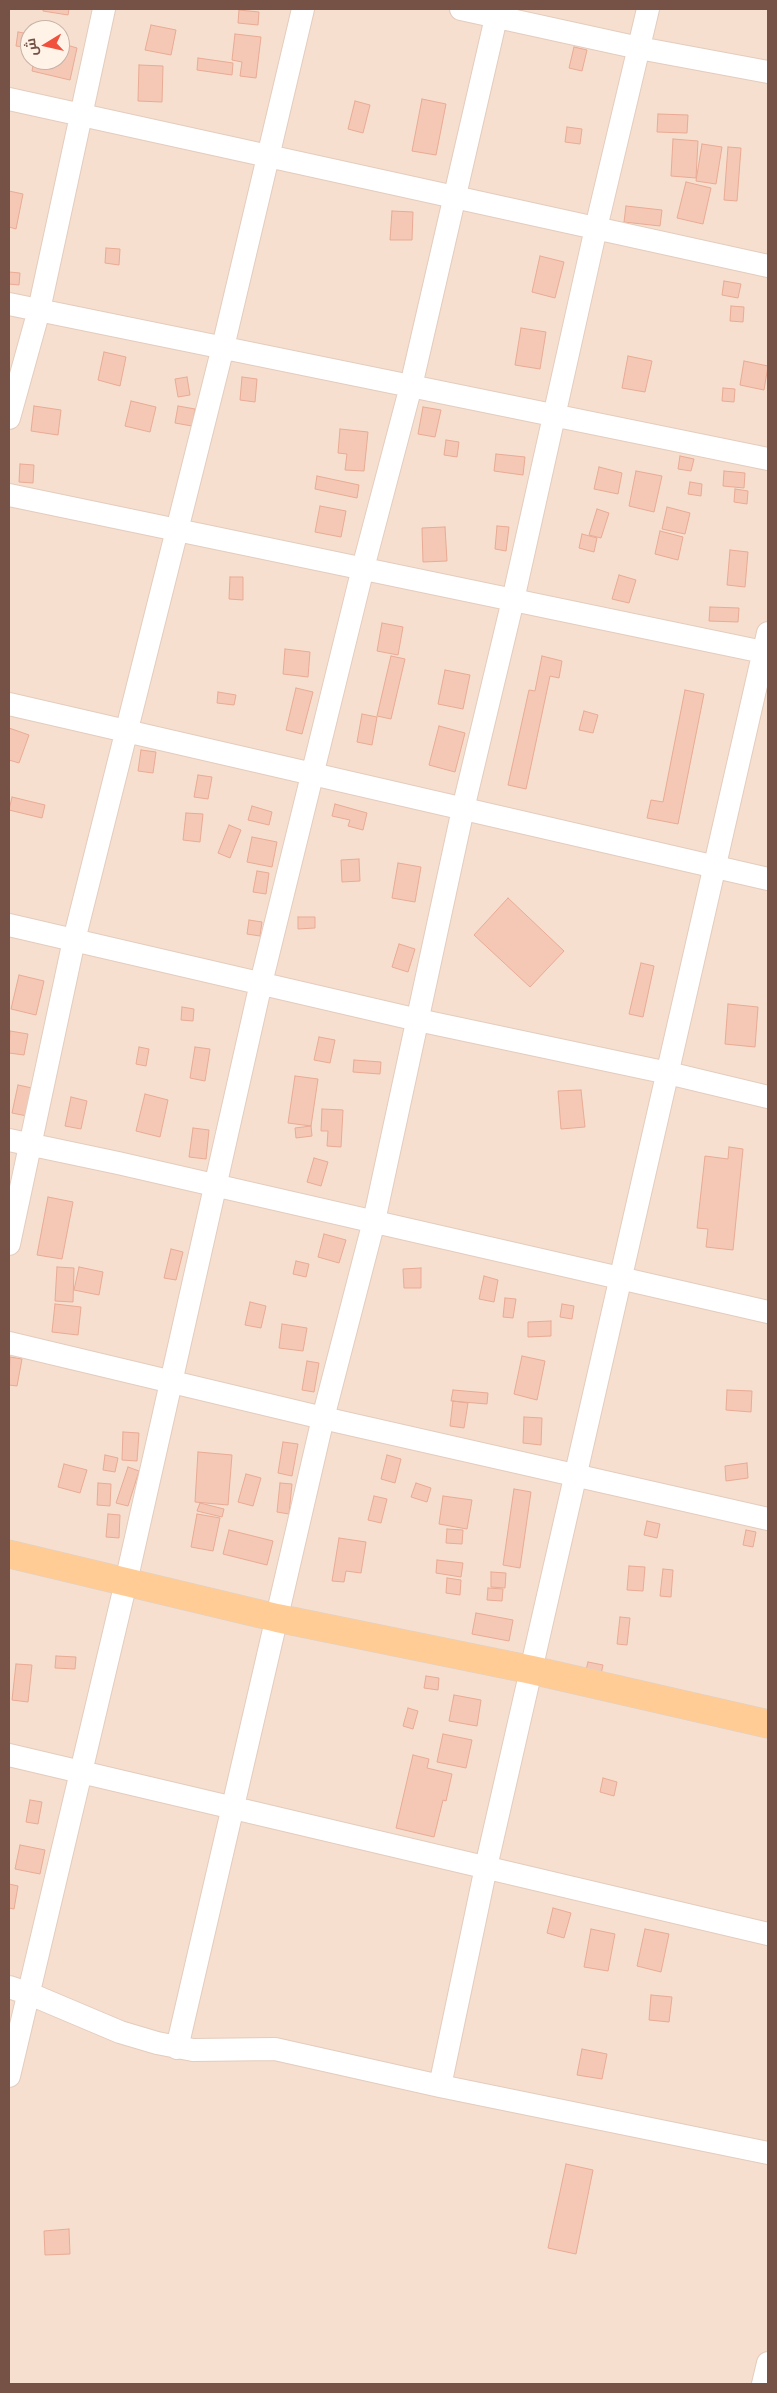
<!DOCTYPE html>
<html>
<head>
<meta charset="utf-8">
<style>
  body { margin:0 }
  #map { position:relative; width:777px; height:2393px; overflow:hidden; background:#feefe0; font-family:"Golos Text",Cairo,sans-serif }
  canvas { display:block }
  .frame { position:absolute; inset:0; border:10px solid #765146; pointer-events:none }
  .north { position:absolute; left:20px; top:20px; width:50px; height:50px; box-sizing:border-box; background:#fff3e8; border:1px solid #c8b2a7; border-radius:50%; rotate:261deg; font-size:14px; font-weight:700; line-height:20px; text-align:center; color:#765146 }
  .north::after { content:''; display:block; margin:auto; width:18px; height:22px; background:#f1503c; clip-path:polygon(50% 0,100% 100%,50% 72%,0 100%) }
</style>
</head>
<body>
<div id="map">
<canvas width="777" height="2393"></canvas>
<div class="frame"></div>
<div class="north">ش</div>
</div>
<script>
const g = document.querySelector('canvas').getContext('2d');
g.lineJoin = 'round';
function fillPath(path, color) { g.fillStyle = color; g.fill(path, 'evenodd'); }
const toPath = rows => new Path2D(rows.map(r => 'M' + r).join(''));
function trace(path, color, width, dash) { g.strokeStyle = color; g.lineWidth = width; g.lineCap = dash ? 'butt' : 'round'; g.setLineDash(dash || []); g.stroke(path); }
const residential = toPath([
  [9,9,768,9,768,2384,9,2384],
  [30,30,60,30,60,60,30,60]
]);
const building = toPath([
  [43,9,69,9,68,15,43,11,43,9],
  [239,10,259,12,258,25,238,23,239,10],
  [151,25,176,30,171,55,145,50,151,25],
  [18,32,30,34,30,48,16,46,18,32],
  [235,34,261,37,256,78,240,76,242,62,232,60,235,34],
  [60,43,77,48,70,80,32,71,34,60,60,60,60,43],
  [574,47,587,50,582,71,569,68,574,47],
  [198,58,233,63,232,75,197,70,198,58],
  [139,65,163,66,162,102,138,101,139,65],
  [422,99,446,104,436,155,412,151,422,99],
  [355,101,370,105,363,133,348,129,355,101],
  [658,114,688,115,687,133,657,132,658,114],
  [567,127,582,129,580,144,565,142,567,127],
  [673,139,698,141,696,178,671,176,673,139],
  [702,144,722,147,716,184,696,181,702,144],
  [728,147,741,148,737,201,724,200,728,147],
  [686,182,711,188,703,224,677,218,686,182],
  [9,191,23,194,16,229,9,227,9,191],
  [626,206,662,210,660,226,624,222,626,206],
  [392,211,413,212,412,240,390,240,392,211],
  [106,248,120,249,119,265,105,263,106,248],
  [540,256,564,262,555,298,532,292,540,256],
  [9,272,20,273,19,285,9,284,9,272],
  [724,281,741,284,738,298,722,295,724,281],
  [731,306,744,307,743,322,730,321,731,306],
  [521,328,546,332,540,369,515,365,521,328],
  [104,352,126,357,120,386,98,380,104,352],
  [628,356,652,361,645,392,622,388,628,356],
  [744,361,768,366,764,390,740,385,744,361],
  [187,377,190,395,178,397,175,379,187,377],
  [242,377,257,379,255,402,240,400,242,377],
  [723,388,735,389,734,402,722,401,723,388],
  [131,401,156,407,150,432,125,426,131,401],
  [34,406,61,410,58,435,31,431,34,406],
  [178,406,195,409,192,426,175,423,178,406],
  [423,407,441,410,435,437,418,434,423,407],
  [340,429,368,432,364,471,345,470,347,454,338,453,340,429],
  [446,440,459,442,457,457,444,455,446,440],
  [496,454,525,457,523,475,494,471,496,454],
  [680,456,694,459,691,471,678,469,680,456],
  [20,464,34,465,33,483,19,482,20,464],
  [599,467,622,473,618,494,594,489,599,467],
  [636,471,662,476,654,512,629,506,636,471],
  [724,471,745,473,744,488,723,486,724,471],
  [317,476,359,485,357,498,315,489,317,476],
  [690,482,702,484,701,496,688,494,690,482],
  [735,489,748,491,747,504,734,502,735,489],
  [320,506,346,511,341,537,315,532,320,506],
  [667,507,690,513,685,534,662,529,667,507],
  [597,509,609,513,601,538,589,535,597,509],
  [497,526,509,527,506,551,495,549,497,526],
  [445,527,447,561,423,562,422,528,445,527],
  [660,531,683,537,678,560,655,554,660,531],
  [582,534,597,538,594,552,579,548,582,534],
  [730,550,748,552,745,587,727,585,730,550],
  [619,575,636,580,629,603,612,599,619,575],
  [230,577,243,577,243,600,229,599,230,577],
  [710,607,739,608,738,622,709,621,710,607],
  [382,623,403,627,398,655,377,651,382,623],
  [285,649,310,652,308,677,283,674,285,649],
  [391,656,405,659,391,719,377,716,391,656],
  [542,656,562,661,559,678,550,676,526,789,508,785,529,690,535,691,542,656],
  [445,670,470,675,463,709,438,704,445,670],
  [296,688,313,692,302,734,286,730,296,688],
  [685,690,704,694,678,824,647,818,651,800,663,802,685,690],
  [218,692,236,695,234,705,217,703,218,692],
  [584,711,598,715,593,733,579,730,584,711],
  [362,714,377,717,372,745,357,742,362,714],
  [439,726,465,733,455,772,429,765,439,726],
  [9,728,29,735,19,763,9,760,9,728],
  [141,750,156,752,153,773,138,771,141,750],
  [198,775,212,777,208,799,194,797,198,775],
  [12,797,45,805,42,818,9,810,12,797],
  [335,804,367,813,363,830,348,826,350,820,332,816,335,804],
  [252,806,272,812,269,825,248,820,252,806],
  [186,813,203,814,200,842,183,840,186,813],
  [229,825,241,830,230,858,218,853,229,825],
  [252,837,277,842,272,867,247,862,252,837],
  [359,859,360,881,342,882,341,860,359,859],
  [398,863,421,867,415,902,392,898,398,863],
  [257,871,269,873,266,894,253,892,257,871],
  [508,898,564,951,530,987,474,935,508,898],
  [298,917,315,917,315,928,298,929,298,917],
  [249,920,262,922,260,936,247,934,249,920],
  [399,944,415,949,408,972,392,967,399,944],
  [641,963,654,966,643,1017,629,1014,641,963],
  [19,975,44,981,36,1015,11,1009,19,975],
  [728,1004,758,1007,755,1047,725,1044,728,1004],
  [182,1007,194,1009,193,1021,181,1020,182,1007],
  [10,1031,28,1034,24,1055,9,1053,10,1031],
  [319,1037,335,1040,330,1063,314,1060,319,1037],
  [139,1047,149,1049,146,1066,136,1064,139,1047],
  [195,1047,210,1049,205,1081,190,1078,195,1047],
  [354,1060,381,1062,380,1074,353,1072,354,1060],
  [295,1076,318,1079,311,1126,288,1123,295,1076],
  [18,1085,32,1088,27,1116,12,1113,18,1085],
  [581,1090,585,1127,561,1129,558,1091,581,1090],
  [145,1094,168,1100,160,1137,136,1131,145,1094],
  [71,1097,87,1101,81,1129,65,1126,71,1097],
  [322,1109,343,1110,341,1147,327,1146,328,1131,321,1131,322,1109],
  [311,1126,312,1136,296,1138,295,1128,311,1126],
  [193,1128,209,1130,206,1159,189,1157,193,1128],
  [729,1147,743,1149,733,1250,706,1247,708,1229,697,1228,705,1156,728,1159,729,1147],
  [314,1158,328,1162,321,1186,307,1182,314,1158],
  [48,1197,73,1202,62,1259,37,1255,48,1197],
  [324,1234,346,1240,339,1263,318,1257,324,1234],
  [171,1249,183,1252,176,1280,164,1278,171,1249],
  [296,1261,309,1264,306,1277,293,1274,296,1261],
  [57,1267,74,1268,73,1302,55,1301,57,1267],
  [79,1267,103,1272,99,1295,74,1290,79,1267],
  [421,1268,421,1288,404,1288,403,1269,421,1268],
  [484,1276,498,1280,494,1302,479,1299,484,1276],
  [505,1298,516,1299,513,1318,503,1317,505,1298],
  [250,1302,266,1306,261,1328,245,1325,250,1302],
  [55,1304,81,1307,78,1335,52,1332,55,1304],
  [562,1304,574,1306,572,1319,560,1317,562,1304],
  [551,1321,551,1336,528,1337,528,1322,551,1321],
  [282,1324,307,1328,303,1351,279,1348,282,1324],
  [522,1356,545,1361,537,1400,514,1394,522,1356],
  [10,1357,22,1359,17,1386,9,1385,10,1357],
  [307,1361,319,1363,314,1392,302,1390,307,1361],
  [453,1390,488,1393,487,1404,451,1401,453,1390],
  [727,1390,752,1391,751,1412,726,1410,727,1390],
  [453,1401,468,1403,464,1428,450,1426,453,1401],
  [524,1417,542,1418,541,1445,523,1443,524,1417],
  [123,1432,139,1433,137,1461,122,1460,123,1432],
  [283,1442,298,1444,292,1476,278,1473,283,1442],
  [198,1452,232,1455,228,1505,195,1502,198,1452],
  [105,1455,118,1458,115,1472,103,1470,105,1455],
  [387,1455,401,1459,395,1483,381,1479,387,1455],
  [747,1463,748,1478,726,1481,725,1466,747,1463],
  [64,1464,87,1470,80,1493,58,1487,64,1464],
  [128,1467,139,1471,128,1506,116,1503,128,1467],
  [246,1474,261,1478,253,1506,238,1502,246,1474],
  [98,1483,111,1484,110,1506,97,1505,98,1483],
  [280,1483,292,1484,289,1514,277,1512,280,1483],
  [416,1483,431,1488,427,1502,411,1497,416,1483],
  [514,1489,531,1492,520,1568,503,1565,514,1489],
  [374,1496,387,1499,381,1523,368,1520,374,1496],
  [443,1496,472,1500,467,1529,439,1524,443,1496],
  [200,1503,224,1509,222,1517,197,1511,200,1503],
  [108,1514,120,1515,119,1538,106,1537,108,1514],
  [197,1514,220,1518,213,1551,191,1547,197,1514],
  [647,1521,660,1524,657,1538,644,1535,647,1521],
  [447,1529,463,1530,462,1544,446,1543,447,1529],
  [229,1530,273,1541,267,1565,223,1554,229,1530],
  [746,1530,756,1532,753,1547,743,1545,746,1530],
  [339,1538,366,1542,361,1573,346,1571,344,1582,332,1581,339,1538],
  [437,1560,463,1563,461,1577,436,1573,437,1560],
  [629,1566,645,1567,643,1591,627,1590,629,1566],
  [663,1569,673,1570,671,1597,660,1596,663,1569],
  [491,1572,506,1573,505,1588,491,1587,491,1572],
  [447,1578,461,1580,460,1595,446,1593,447,1578],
  [488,1588,503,1589,502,1601,487,1600,488,1588],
  [476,1613,513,1620,509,1641,472,1634,476,1613],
  [620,1617,630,1618,627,1645,617,1644,620,1617],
  [56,1656,76,1657,75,1669,55,1668,56,1656],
  [588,1662,603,1665,601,1674,586,1670,588,1662],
  [16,1664,32,1665,28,1702,12,1700,16,1664],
  [426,1676,439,1678,438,1690,424,1688,426,1676],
  [454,1695,481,1700,477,1726,449,1721,454,1695],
  [408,1708,418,1711,413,1729,403,1726,408,1708],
  [443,1734,472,1740,466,1768,437,1762,443,1734],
  [413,1755,429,1759,427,1768,452,1774,446,1801,443,1800,434,1837,396,1828,413,1755],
  [603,1778,617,1782,614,1796,600,1792,603,1778],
  [30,1800,42,1802,38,1824,26,1822,30,1800],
  [20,1845,45,1850,40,1874,15,1869,20,1845],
  [9,1884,18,1886,14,1909,9,1908,9,1884],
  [553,1908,571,1913,564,1938,547,1933,553,1908],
  [591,1929,615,1934,608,1971,584,1967,591,1929],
  [645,1929,669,1934,661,1972,637,1966,645,1929],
  [651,1995,672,1997,669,2022,649,2020,651,1995],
  [582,2049,607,2054,602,2079,577,2075,582,2049],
  [566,2164,593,2170,576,2254,548,2248,566,2164],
  [69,2229,70,2254,45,2255,44,2231,69,2229]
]);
const minor = toPath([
  [461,9,639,48,768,72],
  [9,99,768,266],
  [9,304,768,459],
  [9,418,39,310,104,9],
  [9,495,768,653],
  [9,704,768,879],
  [9,925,418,1020,668,1073,768,1097],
  [9,1140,118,1163,768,1312],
  [9,1244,74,940,223,347,303,9],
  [9,1343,323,1418,768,1519],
  [9,1755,768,1934],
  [9,1987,30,1994,120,2032,157,2043,193,2050,275,2049,440,2086,768,2153],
  [177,2048,323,1418,374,1221,463,809,513,600,596,228,648,9],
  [9,2076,126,1582,261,983,363,568,411,386,498,9],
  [440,2086,486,1867,768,633],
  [763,2384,768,2363]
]);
const major = toPath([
  [9,1554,277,1618,532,1670,768,1724]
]);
fillPath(residential, '#f6dfce');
fillPath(building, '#f5c8b6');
trace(building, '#e9ab95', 1);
trace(minor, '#e4ccbe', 24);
trace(major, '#dbd2cf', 29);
trace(minor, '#fff', 22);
trace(major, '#ffcc96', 28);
</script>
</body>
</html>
